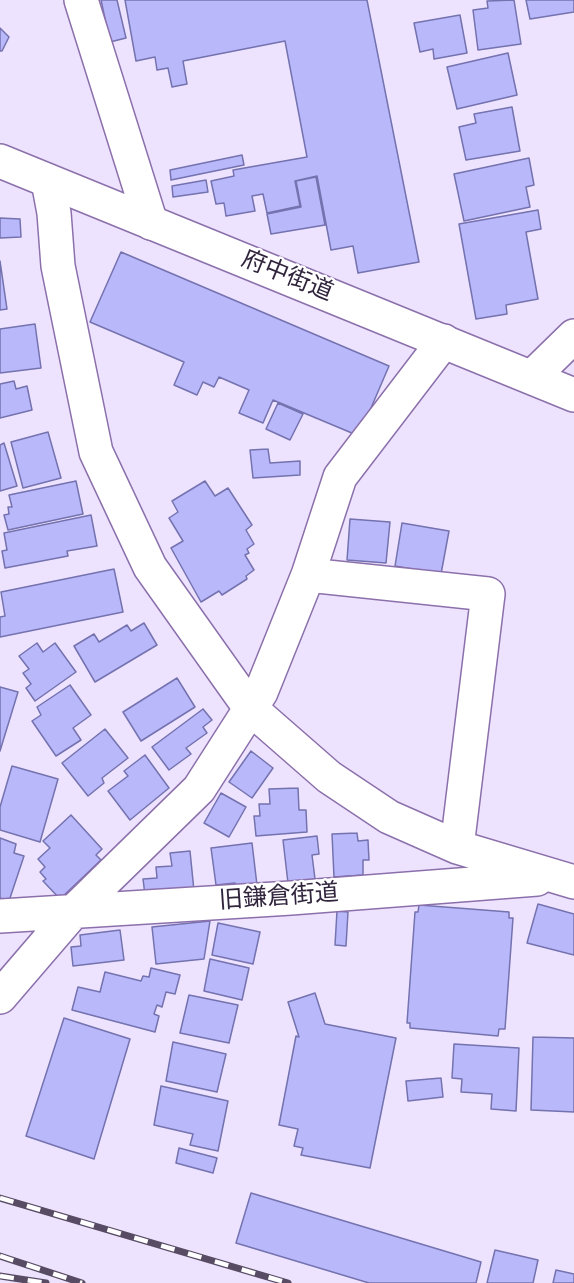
<!DOCTYPE html>
<html>
<head>
<meta charset="utf-8">
<style>
  body { margin:0 }
  canvas { display:block; background:#eee3fe }
</style>
</head>
<body>
<canvas width="574" height="1283"></canvas>
<script>
const g = document.querySelector('canvas').getContext('2d');
g.lineJoin = 'round';
function fillPath(path, color) { g.fillStyle = color; g.fill(path, 'evenodd'); }
const toPath = rows => new Path2D(rows.map(r => 'M' + r).join(''));
function trace(path, color, width, dash) { g.strokeStyle = color; g.lineWidth = width; g.lineCap = dash ? 'butt' : 'round'; g.setLineDash(dash || []); g.stroke(path); }
function label(font, color, halo, rows, align = 'center') {
  g.font = font + ' Jost,"Noto Sans JP",sans-serif'; g.lineWidth = 4.5; g.setLineDash([]); g.textBaseline = 'middle'; g.strokeStyle = halo; g.fillStyle = color; for (const [text, x, y, turn = 0] of rows) {
    g.save(); g.translate(x, y); g.rotate((+turn || 0) * Math.PI / 180); g.textAlign = isNaN(turn) ? turn : align; if (halo) g.strokeText(text, 0, 0); g.fillText(text, 0, 0); g.restore();
  }
}
const building = toPath([
  [101,0,117,0,126,38,110,42,101,0],
  [125,0,367,0,419,262,358,273,353,246,331,250,317,176,295,181,300,206,267,213,263,194,252,196,255,211,226,216,224,203,216,204,211,181,234,176,233,170,307,157,285,41,183,61,187,84,172,87,168,68,157,70,155,57,136,61,125,0],
  [514,0,521,44,478,50,473,10,488,8,487,1,514,0],
  [526,0,574,0,574,12,530,19,526,0],
  [460,15,467,53,434,59,433,49,420,52,414,23,460,15],
  [0,28,9,37,2,51,0,51,0,28],
  [508,53,517,95,457,109,447,67,508,53],
  [512,107,520,151,466,160,459,127,476,123,474,114,512,107],
  [242,155,244,165,171,180,170,170,242,155],
  [529,158,534,185,526,187,530,207,464,221,454,174,529,158],
  [316,177,325,225,271,234,267,214,301,207,296,181,316,177],
  [206,180,208,192,173,197,172,186,206,180],
  [538,210,541,229,526,232,538,299,506,305,507,314,476,319,459,224,538,210],
  [0,218,20,219,21,237,0,238,0,218],
  [121,252,389,366,359,436,273,400,263,423,239,413,249,390,219,377,214,387,203,382,197,395,174,385,184,362,90,322,121,252],
  [0,261,7,309,0,310,0,261],
  [35,324,41,368,0,373,0,329,35,324],
  [14,381,16,389,27,386,32,410,0,418,0,384,14,381],
  [278,403,303,414,290,440,266,429,278,403],
  [48,432,61,478,23,488,11,442,48,432],
  [4,443,17,486,0,491,0,445,4,443],
  [268,449,270,463,300,461,300,475,253,478,250,450,268,449],
  [76,481,83,514,8,530,4,515,9,514,8,507,12,507,9,495,76,481],
  [205,481,215,496,228,488,252,525,246,530,254,544,247,549,249,553,245,555,254,570,246,576,247,579,222,595,219,591,201,602,171,548,183,541,169,518,178,512,172,501,205,481],
  [91,515,97,546,67,551,68,556,5,568,2,551,7,550,4,533,91,515],
  [350,519,390,522,386,563,347,560,350,519],
  [402,523,449,531,441,574,395,566,402,523],
  [114,569,123,612,0,637,0,617,5,616,1,592,114,569],
  [144,623,157,645,95,682,74,646,94,634,99,642,127,625,131,631,144,623],
  [37,643,43,652,55,643,76,672,35,701,26,688,31,684,23,673,29,669,19,656,37,643],
  [177,678,195,707,141,741,123,712,177,678],
  [70,685,91,715,73,728,81,740,56,756,32,721,41,715,37,707,70,685],
  [0,687,18,692,0,751,0,687],
  [203,709,212,720,203,727,207,733,186,748,191,754,169,770,152,747,203,709],
  [105,729,128,758,102,778,104,783,88,796,62,763,105,729],
  [251,751,273,768,252,798,229,782,251,751],
  [145,755,169,788,130,820,108,791,128,776,124,771,145,755],
  [12,766,58,779,40,842,0,830,0,807,12,766],
  [298,788,299,810,306,810,307,832,256,836,254,816,260,816,259,804,270,804,269,789,298,788],
  [221,793,246,807,229,837,204,823,221,793],
  [71,815,102,849,96,855,101,860,60,899,43,881,46,879,40,872,45,867,38,859,50,848,43,841,71,815],
  [357,833,358,841,368,840,369,860,363,860,363,875,334,877,332,834,357,833],
  [317,836,319,854,312,855,315,879,288,883,283,840,317,836],
  [0,838,16,844,14,853,24,856,9,901,0,898,0,838],
  [252,843,257,885,235,888,235,883,216,885,211,848,252,843],
  [190,851,194,891,145,895,143,879,157,878,156,867,172,866,170,853,190,851],
  [538,904,574,914,574,955,527,943,538,904],
  [419,905,509,912,509,918,513,918,505,1029,499,1029,498,1036,410,1028,410,1023,407,1023,415,912,418,912,419,905],
  [337,911,348,912,346,946,335,945,337,911],
  [210,921,204,959,156,964,152,927,210,921],
  [218,923,260,932,253,964,212,955,218,923],
  [120,930,124,960,73,966,71,947,81,946,80,935,120,930],
  [210,959,249,968,242,1000,204,991,210,959],
  [151,968,180,975,175,994,166,992,162,1007,157,1005,154,1014,159,1016,155,1032,72,1010,78,987,100,992,105,972,141,981,143,976,149,977,151,968],
  [315,993,325,1024,396,1038,370,1168,301,1155,303,1148,294,1146,298,1129,279,1125,296,1036,299,1037,288,1002,315,993],
  [189,995,238,1005,229,1043,180,1033,189,995],
  [64,1018,130,1039,94,1159,26,1136,64,1018],
  [533,1037,574,1038,574,1112,531,1110,533,1037],
  [173,1042,226,1054,217,1092,166,1081,173,1042],
  [454,1044,519,1048,516,1111,491,1109,492,1094,461,1092,462,1079,452,1078,454,1044],
  [441,1078,443,1097,408,1101,406,1081,441,1078],
  [161,1086,228,1101,218,1151,190,1145,193,1134,154,1125,161,1086],
  [179,1148,217,1158,213,1173,176,1163,179,1148],
  [251,1193,481,1262,476,1283,369,1283,236,1243,251,1193],
  [495,1250,538,1260,533,1283,487,1283,495,1250],
  [556,1270,574,1274,574,1283,553,1283,556,1270]
]);
const minor = toPath([
  [81,0,151,223],
  [48,181,54,213,58,266,96,452,150,567,250,708,329,777,389,817,457,847,574,882],
  [532,377,574,336],
  [308,575,488,594,457,847],
  [0,916,291,898,537,879],
  [0,997,73,912,199,789,261,692,308,575,340,477,444,341]
]);
const major = toPath([
  [0,161,574,395]
]);
const rail = toPath([
  [0,1198,288,1283],
  [0,1256,82,1283],
  [0,1276,46,1283]
]);
const streetNames = [
  ["府中街道",287,277,22],
  ["旧鎌倉街道",279,898,-4]
];
fillPath(building, '#b9b8fa');
trace(building, '#7472af', 1.5);
trace(minor, '#8b70ab', 36);
trace(major, '#8b70ab', 36);
trace(minor, '#fff', 33);
trace(major, '#fff', 33);
trace(rail, '#584c65', 7);
trace(rail, '#fff', 4.5, [14]);
label('24px', '#31253e', '#fff', streetNames);
</script>
</body>
</html>
